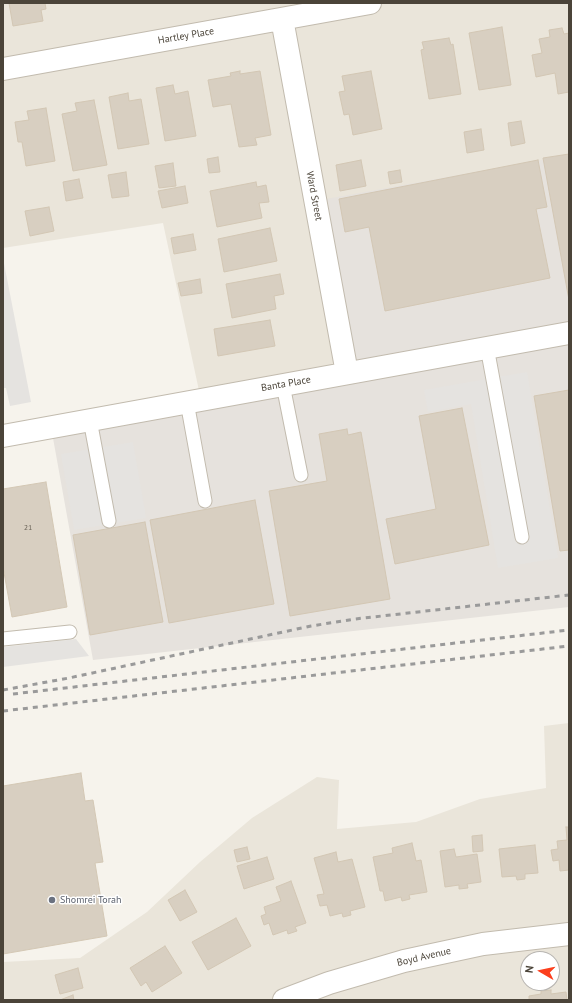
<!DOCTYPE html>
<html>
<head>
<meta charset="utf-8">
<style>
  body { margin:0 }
  #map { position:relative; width:572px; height:1003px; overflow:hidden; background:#f6f3ec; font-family:"PT Sans",sans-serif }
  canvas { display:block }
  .frame { position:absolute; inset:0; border:4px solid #4b4439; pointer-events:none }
  .north { position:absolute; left:520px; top:951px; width:40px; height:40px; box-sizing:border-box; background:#fff; border:1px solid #b7b4b0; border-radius:50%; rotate:279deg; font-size:11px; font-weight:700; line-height:16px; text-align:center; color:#4b4439 }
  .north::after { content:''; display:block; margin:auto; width:14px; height:18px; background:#fc3f1d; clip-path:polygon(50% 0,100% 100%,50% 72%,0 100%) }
</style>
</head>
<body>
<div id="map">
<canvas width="572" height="1003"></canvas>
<div class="frame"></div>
<div class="north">N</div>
</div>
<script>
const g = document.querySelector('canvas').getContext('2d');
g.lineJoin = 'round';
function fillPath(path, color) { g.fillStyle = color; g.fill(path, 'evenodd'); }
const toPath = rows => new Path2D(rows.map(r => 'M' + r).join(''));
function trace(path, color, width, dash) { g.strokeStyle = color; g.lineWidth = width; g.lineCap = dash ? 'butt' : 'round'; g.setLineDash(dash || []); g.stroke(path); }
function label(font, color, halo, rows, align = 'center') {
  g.font = font + ' "PT Sans",sans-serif'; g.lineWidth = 3; g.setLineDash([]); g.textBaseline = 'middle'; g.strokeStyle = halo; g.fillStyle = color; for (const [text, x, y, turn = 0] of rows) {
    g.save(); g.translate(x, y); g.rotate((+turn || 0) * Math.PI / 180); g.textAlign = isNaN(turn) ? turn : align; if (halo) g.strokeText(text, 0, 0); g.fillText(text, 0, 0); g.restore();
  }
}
const residential = toPath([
  [3,3,569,3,569,155,347,373,201,400,163,223,3,248],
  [569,723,569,1000,3,1000,3,962,80,958,147,912,200,862,252,818,317,777,339,780,337,829,416,822,480,799,546,788,544,726],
  [528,959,552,959,552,983,528,983]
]);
const industrial = toPath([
  [569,155,569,607,93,660,51,427,347,373,315,201]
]);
const parking = toPath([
  [3,258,31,402,10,406,6,388,3,388],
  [527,372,558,558,498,568,471,404,428,412,424,390],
  [133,442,146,518,74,530,61,454],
  [76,639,89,656,3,667,3,647]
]);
const building = toPath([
  [9,3,45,3,46,9,41,10,43,21,13,26,9,3],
  [502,27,511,85,479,90,469,33,502,27],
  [562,28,564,34,569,33,569,92,558,94,555,73,536,77,532,55,542,53,539,39,550,37,549,30,562,28],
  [449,38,451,45,453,44,461,94,429,99,421,50,424,49,422,42,449,38],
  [240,71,240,74,260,71,271,135,255,138,257,145,239,147,231,104,213,107,208,80,231,76,230,73,240,71],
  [371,71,382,129,353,135,349,114,344,115,339,92,345,91,342,76,371,71],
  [173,85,175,94,188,91,196,136,165,141,156,88,173,85],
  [128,93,129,101,141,99,149,144,118,149,109,97,128,93],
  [94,100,107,165,73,171,62,114,77,111,75,103,94,100],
  [46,108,55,161,26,166,22,142,18,142,15,122,29,120,27,111,46,108],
  [521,121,525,143,511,146,508,123,521,121],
  [481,129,484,150,467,153,464,132,481,129],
  [569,154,569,300,543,158,569,154],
  [218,157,220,172,209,173,207,159,218,157],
  [361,160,366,186,340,191,336,165,361,160],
  [538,160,547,207,536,209,550,278,385,311,369,227,345,232,339,199,538,160],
  [173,163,176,186,159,188,155,166,173,163],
  [400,170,402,182,390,184,388,172,400,170],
  [126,172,129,196,112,198,108,175,126,172],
  [79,179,83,198,66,201,63,182,79,179],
  [256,182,257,187,266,185,269,202,259,203,262,218,217,227,210,191,256,182],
  [185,186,188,203,162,208,158,191,185,186],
  [49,207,54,231,30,236,25,211,49,207],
  [270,228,277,261,224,272,218,239,270,228],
  [193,234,196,250,174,254,171,238,193,234],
  [280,274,284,294,274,296,276,309,232,318,226,284,280,274],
  [200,279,202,293,181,296,178,283,200,279],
  [270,320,275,346,218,356,214,329,270,320],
  [569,390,569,550,560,551,534,396,569,390],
  [462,408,489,545,395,564,386,519,436,509,419,416,462,408],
  [347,429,348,435,361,432,390,599,290,616,269,491,327,481,319,434,347,429],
  [46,482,67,607,12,617,3,567,3,489,46,482],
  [255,500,274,604,169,623,150,520,255,500],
  [145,522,163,622,90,635,73,535,145,522],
  [81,773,85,801,93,800,103,862,95,863,107,936,3,954,3,786,81,773],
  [566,827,569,827,569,870,560,871,559,860,553,861,551,850,558,849,557,841,567,840,566,827],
  [482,835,483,851,473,852,472,836,482,835],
  [412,843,416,861,421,860,427,892,409,895,410,899,402,901,401,897,385,901,383,891,380,891,373,857,393,853,392,848,412,843],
  [535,845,538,873,525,874,525,879,517,880,516,876,502,877,499,849,535,845],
  [247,847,250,859,237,862,234,850,247,847],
  [454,849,456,857,477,854,481,882,467,884,468,888,459,889,459,885,445,887,440,851,454,849],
  [336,852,338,862,352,859,365,907,350,911,351,915,343,917,342,913,330,916,327,905,320,906,317,895,324,894,314,858,336,852],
  [267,857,274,879,244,889,237,866,267,857],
  [291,881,306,923,295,927,297,931,288,934,287,930,273,935,269,923,264,925,261,916,266,914,264,907,281,901,276,887,291,881],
  [185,890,197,912,180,921,168,900,185,890],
  [236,918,251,946,208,970,192,942,236,918],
  [165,946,182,973,152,992,146,982,141,986,130,968,165,946],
  [78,968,83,988,60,994,55,975,78,968],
  [551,990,551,994,566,992,567,1000,529,1000,529,996,541,994,541,991,551,990],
  [73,995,74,1000,60,1000,73,995]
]);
const service = toPath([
  [487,347,522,537],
  [283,385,301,475],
  [187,402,205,501],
  [90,420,109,521],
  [3,639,70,632]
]);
const minor = toPath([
  [282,19,347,373],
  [3,69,370,3],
  [3,436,569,333],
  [284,1000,329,983,404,961,483,944,569,934]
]);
const rail = toPath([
  [3,690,69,678,311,626,355,619,569,595],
  [13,694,569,630],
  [3,711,569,646]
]);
const markers = [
  [52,900,4,"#6b7280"]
];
const numberNames = [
  ["21",28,528]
];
const streetNames = [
  ["Hartley Place",186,36,-10],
  ["Ward Street",314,196,79],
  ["Banta Place",286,384,-10],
  ["Boyd Avenue",424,957,-13]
];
const worshipNames = [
  ["Shomrei Torah",60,900]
];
fillPath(residential, '#eae5da');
fillPath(industrial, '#e6e2dd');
fillPath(parking, '#e5e3e0');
fillPath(building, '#d8cfc1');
trace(building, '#d3c7b4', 1);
trace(service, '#c2bbae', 15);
trace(minor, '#c2bbae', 24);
trace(service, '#fff', 13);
trace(minor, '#fff', 22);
trace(rail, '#9a9a9a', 3, [5, 5]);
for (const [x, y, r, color] of markers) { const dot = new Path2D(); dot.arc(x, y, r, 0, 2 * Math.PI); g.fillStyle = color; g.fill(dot); trace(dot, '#fff', 1.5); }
label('8px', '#6e675b', null, numberNames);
label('10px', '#4b4439', '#fff', streetNames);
label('10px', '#5b616d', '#fff', worshipNames, 'left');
</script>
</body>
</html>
